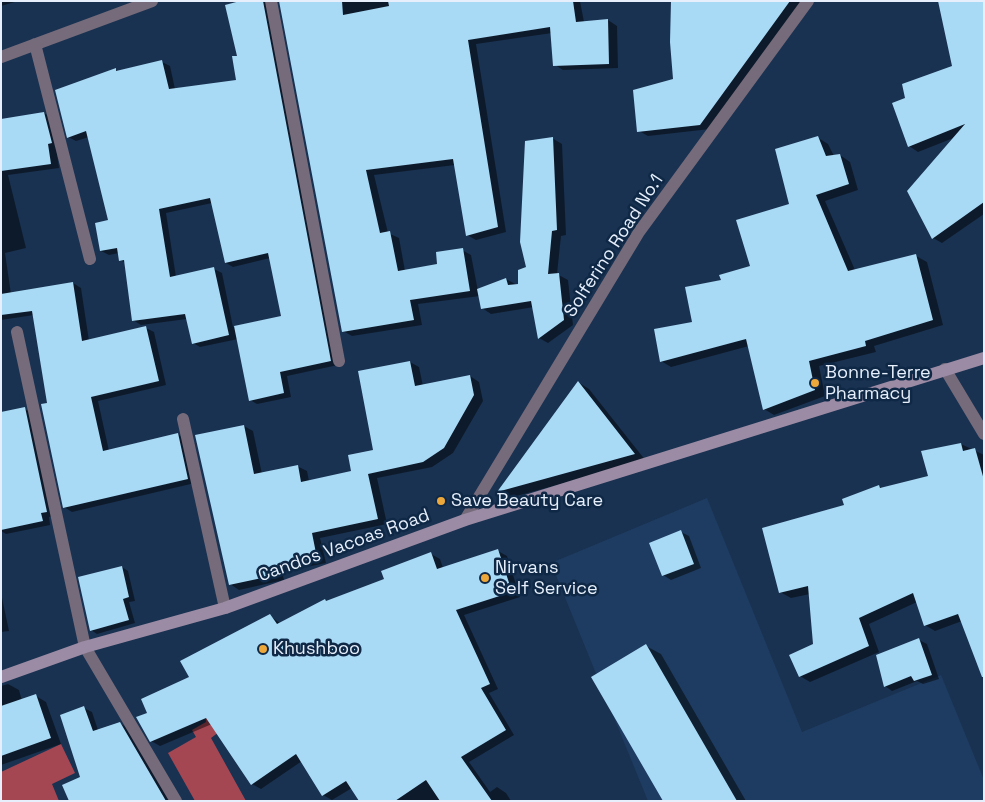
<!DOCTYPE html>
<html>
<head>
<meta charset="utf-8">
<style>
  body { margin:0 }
  #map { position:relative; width:985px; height:802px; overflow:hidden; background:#193251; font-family:"Space Grotesk",sans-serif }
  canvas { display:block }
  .frame { position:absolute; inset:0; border:2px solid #e6effb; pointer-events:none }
</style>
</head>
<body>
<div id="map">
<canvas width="985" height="802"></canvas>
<div class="frame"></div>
</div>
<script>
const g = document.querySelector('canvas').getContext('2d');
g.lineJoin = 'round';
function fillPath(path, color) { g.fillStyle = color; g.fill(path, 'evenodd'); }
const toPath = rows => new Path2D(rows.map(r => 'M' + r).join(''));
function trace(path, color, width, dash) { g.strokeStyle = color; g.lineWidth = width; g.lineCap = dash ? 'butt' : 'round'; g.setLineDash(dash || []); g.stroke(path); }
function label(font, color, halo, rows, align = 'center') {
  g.font = font + ' "Space Grotesk",sans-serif'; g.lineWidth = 5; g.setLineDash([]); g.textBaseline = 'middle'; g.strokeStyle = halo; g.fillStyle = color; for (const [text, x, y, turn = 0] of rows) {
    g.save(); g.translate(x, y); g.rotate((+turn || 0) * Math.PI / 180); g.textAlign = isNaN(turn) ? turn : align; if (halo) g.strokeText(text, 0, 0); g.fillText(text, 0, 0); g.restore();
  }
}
const built = toPath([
  [707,498,802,732,941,675,984,780,984,801,648,801,551,563]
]);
const forest = toPath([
  [204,706,248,710,211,738,246,801,195,801,168,753,196,737,192,730,206,722],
  [61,744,75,773,52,784,59,801,1,801,1,772]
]);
const shadow = toPath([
  [1,1,18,1,1,6],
  [246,1,272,1,338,365,287,376,291,397,257,404,250,400,238,339,200,347,193,343,187,319,141,325,133,320,126,263,120,260,119,253,109,255,101,251,110,221,89,137,76,141,68,137,115,70,118,71,162,62,170,66,175,89,237,81],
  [212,203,226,263,233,267,270,258,283,317,233,327,222,273,214,269,176,277,166,213],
  [281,1,580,1,584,22,608,20,617,26,618,68,563,70,555,65,552,33,476,44,506,232,476,240,467,235,455,165,374,175,388,233,399,238,405,271,439,265,462,250,471,255,478,291,506,279,519,286,528,268,552,138,562,144,566,235,561,236,557,274,568,280,573,325,548,343,539,338,534,307,491,314,482,308,480,296,418,304,422,325,352,336,343,331],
  [672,1,808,1,710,129,648,136,639,131,675,80],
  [984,1,984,214,942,243,933,238,956,137,918,152,909,146,907,99,953,67],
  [44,113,52,118,59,168,8,175,26,248,5,253,11,294,73,283,81,288,89,341,146,328,154,332,166,385,98,401,109,451,178,434,185,439,195,483,72,512,64,507,34,315,1,320,1,120],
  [817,137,828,144,834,156,840,155,850,162,858,190,825,201,855,270,916,256,927,262,943,325,874,346,876,352,819,366,825,396,774,415,764,409,749,346,671,367,661,361,693,323,723,281,751,267,790,204],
  [410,362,419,367,423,386,470,376,479,382,483,401,453,453,432,467,377,478,387,524,320,538,326,563,282,572,284,580,239,590,230,584,244,426,253,431,262,474,297,466,307,471,309,481,353,472,375,451],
  [578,382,589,389,646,461,509,498,498,491],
  [25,409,32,413,55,516,49,517,50,525,6,534,1,531,1,414],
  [961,444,984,455,984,679,962,621,935,631,925,625,917,602,869,624,879,652,810,682,800,676,815,645,810,594,791,598,780,592,846,505,879,486,883,489,929,477],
  [681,532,689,536,701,568,671,580,663,575],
  [498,551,507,556,520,597,464,615,498,689,489,693,514,735,469,762,490,792,497,787,506,793,511,801,360,801,352,788,332,800,323,795,302,761,261,789,252,784,212,724,160,746,151,741,149,714,270,616,281,624,327,602,386,580,431,554,440,559,443,568],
  [122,567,128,571,135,601,129,602,135,623,97,634,91,630],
  [1,593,9,631,1,632],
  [919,640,927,644,939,679,923,684,917,681,892,691,885,686],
  [646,646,661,654,746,801,664,801],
  [8,684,19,690,22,701,36,696,46,702,61,744,1,765,1,686],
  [84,708,92,712,98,730,120,723,127,728,172,801,71,801,81,777]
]);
const building = toPath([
  [240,1,263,1,331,361,280,372,284,393,249,401,234,326,281,316,268,253,225,263,210,198,159,209,170,277,214,267,229,335,192,344,185,314,132,321,124,260,119,261,117,248,100,251,95,223,108,220,86,131,67,138,55,90,116,68,116,71,162,60,169,89,236,80,232,56,237,56,225,5],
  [279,1,342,1,343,15,389,6,388,1,573,1,576,22,608,19,609,64,553,66,550,27,468,40,498,227,466,236,453,159,366,170,380,233,390,231,398,271,437,264,436,252,463,248,470,291,410,300,414,320,342,332],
  [671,1,790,1,700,125,637,132,633,90,673,79,670,42],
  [938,1,984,1,984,202,932,239,907,191,965,124,908,147,892,103,905,98,902,84,952,66],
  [44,112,52,143,48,144,51,164,1,171,1,119],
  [818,136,826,156,840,154,849,184,816,195,848,271,916,254,933,320,865,341,866,346,809,361,815,390,763,410,746,339,660,362,654,329,692,322,685,287,721,280,719,275,750,266,736,220,789,204,775,149],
  [553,137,557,230,552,231,548,274,559,273,564,320,538,339,531,301,481,309,477,289,506,278,508,285,518,284,518,270,526,267,520,242,525,141],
  [73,282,82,341,146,326,159,381,91,397,103,451,178,433,188,479,63,508,41,404,47,403,32,311,1,315,1,294],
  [410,361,415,386,470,375,474,395,444,448,423,462,368,474,378,519,312,533,317,558,274,567,276,575,229,585,195,435,244,425,254,474,298,465,301,482,351,471,348,455,373,450,358,371],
  [578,381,635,454,497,492],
  [25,407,47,512,41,513,43,521,1,530,1,412],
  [961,443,963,451,975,448,984,480,984,677,982,677,958,614,924,626,913,593,859,618,869,646,799,677,789,655,813,644,808,586,779,593,762,528,844,505,842,499,879,485,880,488,928,476,921,451],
  [681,530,694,564,662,576,649,543],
  [498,549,512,592,456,610,490,684,481,688,506,730,461,757,492,801,440,801,426,780,395,801,359,801,346,781,322,796,296,754,251,785,206,718,150,742,136,717,147,713,141,699,189,677,180,661,270,614,277,624,325,599,326,601,384,579,381,571,431,552,437,569],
  [122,566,129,597,123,599,129,620,90,631,78,577],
  [919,638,932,675,914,681,911,676,884,687,876,655],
  [646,644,737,801,663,801,591,677],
  [36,694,51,738,1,756,1,706],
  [84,706,93,731,120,722,166,801,69,801,62,785,80,777,60,715]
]);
const street = toPath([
  [271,1,339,361],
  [35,44,90,259],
  [1,57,152,1],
  [17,332,85,647,176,801],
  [945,369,984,434],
  [183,419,225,608],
  [465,520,639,232,808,1]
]);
const secondary = toPath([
  [1,677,85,647,225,608,465,520,984,358]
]);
const markers = [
  [815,383,5,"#eda83b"],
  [441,501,5,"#eda83b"],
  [485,578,5,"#eda83b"],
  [263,649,5,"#eda83b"]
];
const streetNames = [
  ["Solferino Road No.1",614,246,-57],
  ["Candos Vacoas Road",344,546,-20]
];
const poiNames = [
  ["Bonne-Terre",825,373],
  ["Pharmacy",825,394],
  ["Save Beauty Care",451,501],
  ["Nirvans",495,568],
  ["Self Service",495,589],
  ["Khushboo",273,649]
];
fillPath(built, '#1e3c61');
fillPath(forest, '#a54753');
fillPath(shadow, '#0007');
fillPath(building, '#a8d9f5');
trace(street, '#766b7b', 12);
trace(secondary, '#9c8ba5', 12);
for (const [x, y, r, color] of markers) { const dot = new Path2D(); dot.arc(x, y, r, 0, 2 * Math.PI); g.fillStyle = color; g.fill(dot); trace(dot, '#0e2846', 2); }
label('18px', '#e6effb', '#0e2846', streetNames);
label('18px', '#e6effb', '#0e2846', poiNames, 'left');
</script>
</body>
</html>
